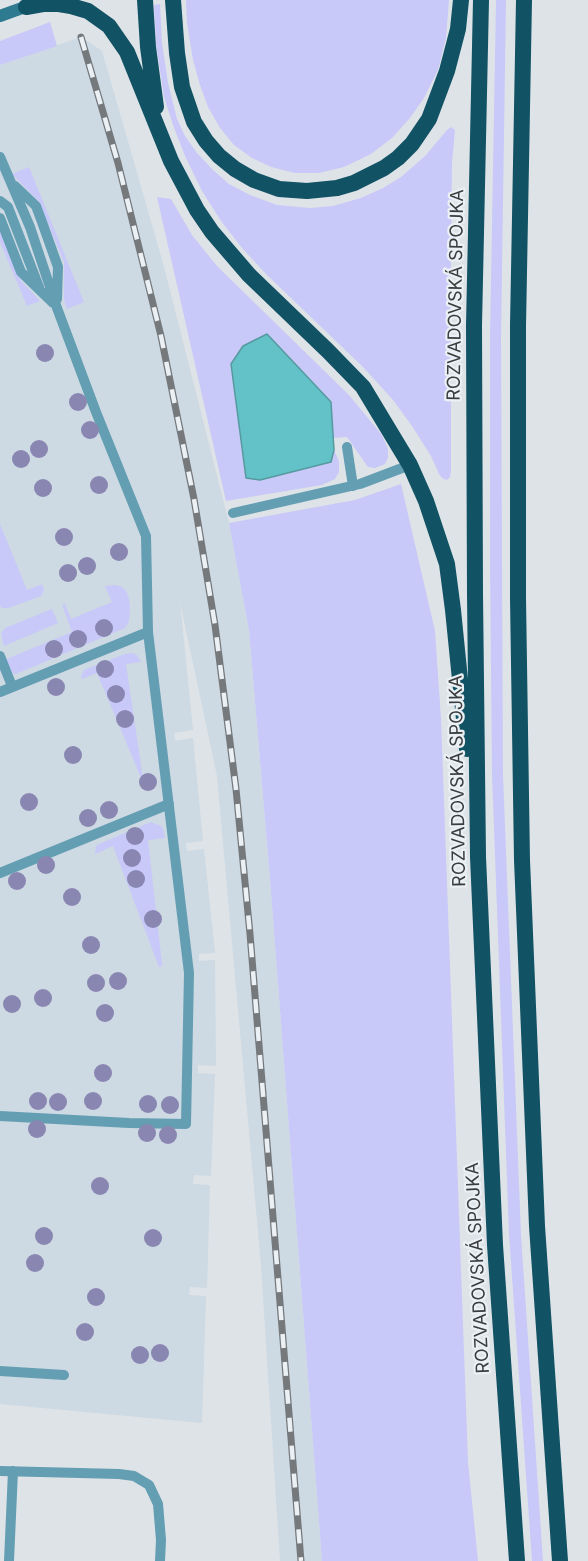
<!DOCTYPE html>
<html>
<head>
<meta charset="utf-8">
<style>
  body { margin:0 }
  canvas { display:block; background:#dde3e7 }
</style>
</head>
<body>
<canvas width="588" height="1561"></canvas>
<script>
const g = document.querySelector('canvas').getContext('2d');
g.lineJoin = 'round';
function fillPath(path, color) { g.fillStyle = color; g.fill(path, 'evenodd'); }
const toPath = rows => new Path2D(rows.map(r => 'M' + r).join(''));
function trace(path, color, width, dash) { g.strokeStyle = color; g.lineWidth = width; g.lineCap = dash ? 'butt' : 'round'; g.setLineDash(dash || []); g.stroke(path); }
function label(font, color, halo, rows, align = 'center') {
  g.font = font + ' Inter,sans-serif'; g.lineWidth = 4.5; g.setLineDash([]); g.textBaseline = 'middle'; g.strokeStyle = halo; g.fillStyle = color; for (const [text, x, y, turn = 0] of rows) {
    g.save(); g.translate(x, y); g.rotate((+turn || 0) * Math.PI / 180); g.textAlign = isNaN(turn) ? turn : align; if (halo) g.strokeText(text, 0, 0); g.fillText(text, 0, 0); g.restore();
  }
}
const built = toPath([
  [81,37,102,51,163,263,229,523,249,630,270,879,322,1561,280,1561,261,1265,217,776,180,602,193,730,174,733,175,741,193,738,203,841,186,843,187,851,204,849,215,953,199,954,199,961,215,960,216,1066,198,1065,198,1073,215,1074,211,1176,194,1175,193,1184,210,1185,207,1288,190,1287,189,1295,206,1296,202,1423,0,1404,0,65]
]);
const green = toPath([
  [186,0,449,0,446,38,438,70,424,98,410,118,392,138,371,154,344,167,319,173,295,173,271,167,252,158,234,145,220,128,208,107,200,85,193,60,187,23],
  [496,0,506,0,501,338,503,775,521,1235,543,1561,532,1561,509,1234,492,774,490,561,490,337],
  [160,4,162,43,168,83,177,119,185,136,197,153,213,170,229,184,250,195,277,205,310,208,333,206,361,198,383,188,401,177,425,156,447,130,451,127,455,130,452,163,451,258,451,471,450,477,447,480,442,478,439,474,431,456,412,426,393,400,363,367,266,274,242,248,221,221,202,191,185,156,173,125,164,97,156,44,154,5],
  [50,22,57,46,0,65,0,41],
  [29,167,84,302,67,309,64,300,64,262,39,202,12,174],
  [157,197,171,199,192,235,217,266,349,395,382,435,388,449,388,458,385,464,375,468,368,467,347,437,333,438,331,402,331,462,334,450,339,461,339,472,335,479,322,485,226,501],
  [0,230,21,281,40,301,27,306,0,242],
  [401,484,435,631,441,718,468,1462,478,1561,322,1561,270,879,249,630,229,523,355,500],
  [0,524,27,590,42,584,44,590,41,596,8,608,2,608,0,606],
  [116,585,122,587,126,591,129,599,130,609,129,621,125,628,16,674,12,673,4,660,72,632,62,605,65,604,71,619,112,602,105,586],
  [52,609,58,623,4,646,1,634,5,628],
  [132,653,137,655,141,662,126,664,143,779,142,780,97,673,82,679,81,677,84,670,125,654],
  [151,822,161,826,163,829,165,838,148,840,162,964,161,967,159,967,113,846,95,854,95,853,96,846,99,844]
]);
const water = toPath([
  [267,334,331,402,334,450,331,462,260,480,246,478,231,364,243,346,267,334]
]);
const service = toPath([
  [0,157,30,227,57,308,96,412,146,536,148,632,189,973,186,1124,129,1123,0,1116],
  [15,186,36,206,42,222,58,267,57,299],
  [0,201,8,207,39,287],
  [0,218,21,272,53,303],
  [347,447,353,486],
  [233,513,360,484,410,465],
  [0,656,12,686],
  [0,692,148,632],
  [0,873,169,804],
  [0,1371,64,1375],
  [0,1471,119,1474,134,1476,149,1485,158,1504,161,1540,160,1561],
  [9,1561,13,1471]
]);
const secondary = toPath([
  [0,16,33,4]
]);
const trunk = toPath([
  [145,0,148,47,156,107],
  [173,0,177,53,182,87,194,122,206,141,219,156,235,169,254,180,279,189,307,191,337,188,354,183,384,168,398,158,412,144,429,119,447,71,458,29,461,0],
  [481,0,474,325,475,594,478,857,495,1245,517,1561],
  [524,0,518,326,518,598,522,860,537,1226,560,1561],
  [26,7,43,4,59,4,71,6,88,11,109,26,127,52,171,161,197,210,212,232,249,275,328,351,363,387,410,465,426,501,447,564,453,610,467,749]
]);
const rail = toPath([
  [81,37,118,163,161,336,194,499,215,625,236,789,250,934,301,1561]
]);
const trees = [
  [45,353],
  [78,402],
  [90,430],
  [39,449],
  [21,459],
  [99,485],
  [43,488],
  [64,537],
  [119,552],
  [87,566],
  [68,573],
  [104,628],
  [78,639],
  [54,649],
  [105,669],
  [56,687],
  [116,694],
  [125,719],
  [73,755],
  [148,782],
  [29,802],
  [109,810],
  [88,818],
  [135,836],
  [132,858],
  [46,865],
  [136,879],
  [17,881],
  [72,897],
  [153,919],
  [91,945],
  [118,981],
  [96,983],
  [43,998],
  [12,1004],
  [105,1013],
  [103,1073],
  [38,1101],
  [93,1101],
  [58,1102],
  [148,1104],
  [170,1105],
  [37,1129],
  [147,1133],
  [168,1135],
  [100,1186],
  [44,1236],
  [153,1238],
  [35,1263],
  [96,1297],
  [85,1332],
  [160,1353],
  [140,1355]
];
const streetNames = [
  ["ROZVADOVSKÁ SPOJKA",456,295,-89],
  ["ROZVADOVSKÁ SPOJKA",458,781,-91],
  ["ROZVADOVSKÁ SPOJKA",478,1268,-93]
];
fillPath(built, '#cdd9e3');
fillPath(green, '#c9c9f9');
fillPath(water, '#62c2c8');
trace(water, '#569a9f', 1.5);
trace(service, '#649eb2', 10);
trace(secondary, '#2d7a91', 12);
trace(trunk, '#115264', 16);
trace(rail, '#75797c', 7);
trace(rail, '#eaf0f4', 4.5, [14]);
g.fillStyle = '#8987b2';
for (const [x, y] of trees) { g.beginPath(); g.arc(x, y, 9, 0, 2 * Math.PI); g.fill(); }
label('18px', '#3a3c3e', '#eaf0f4', streetNames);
</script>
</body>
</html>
